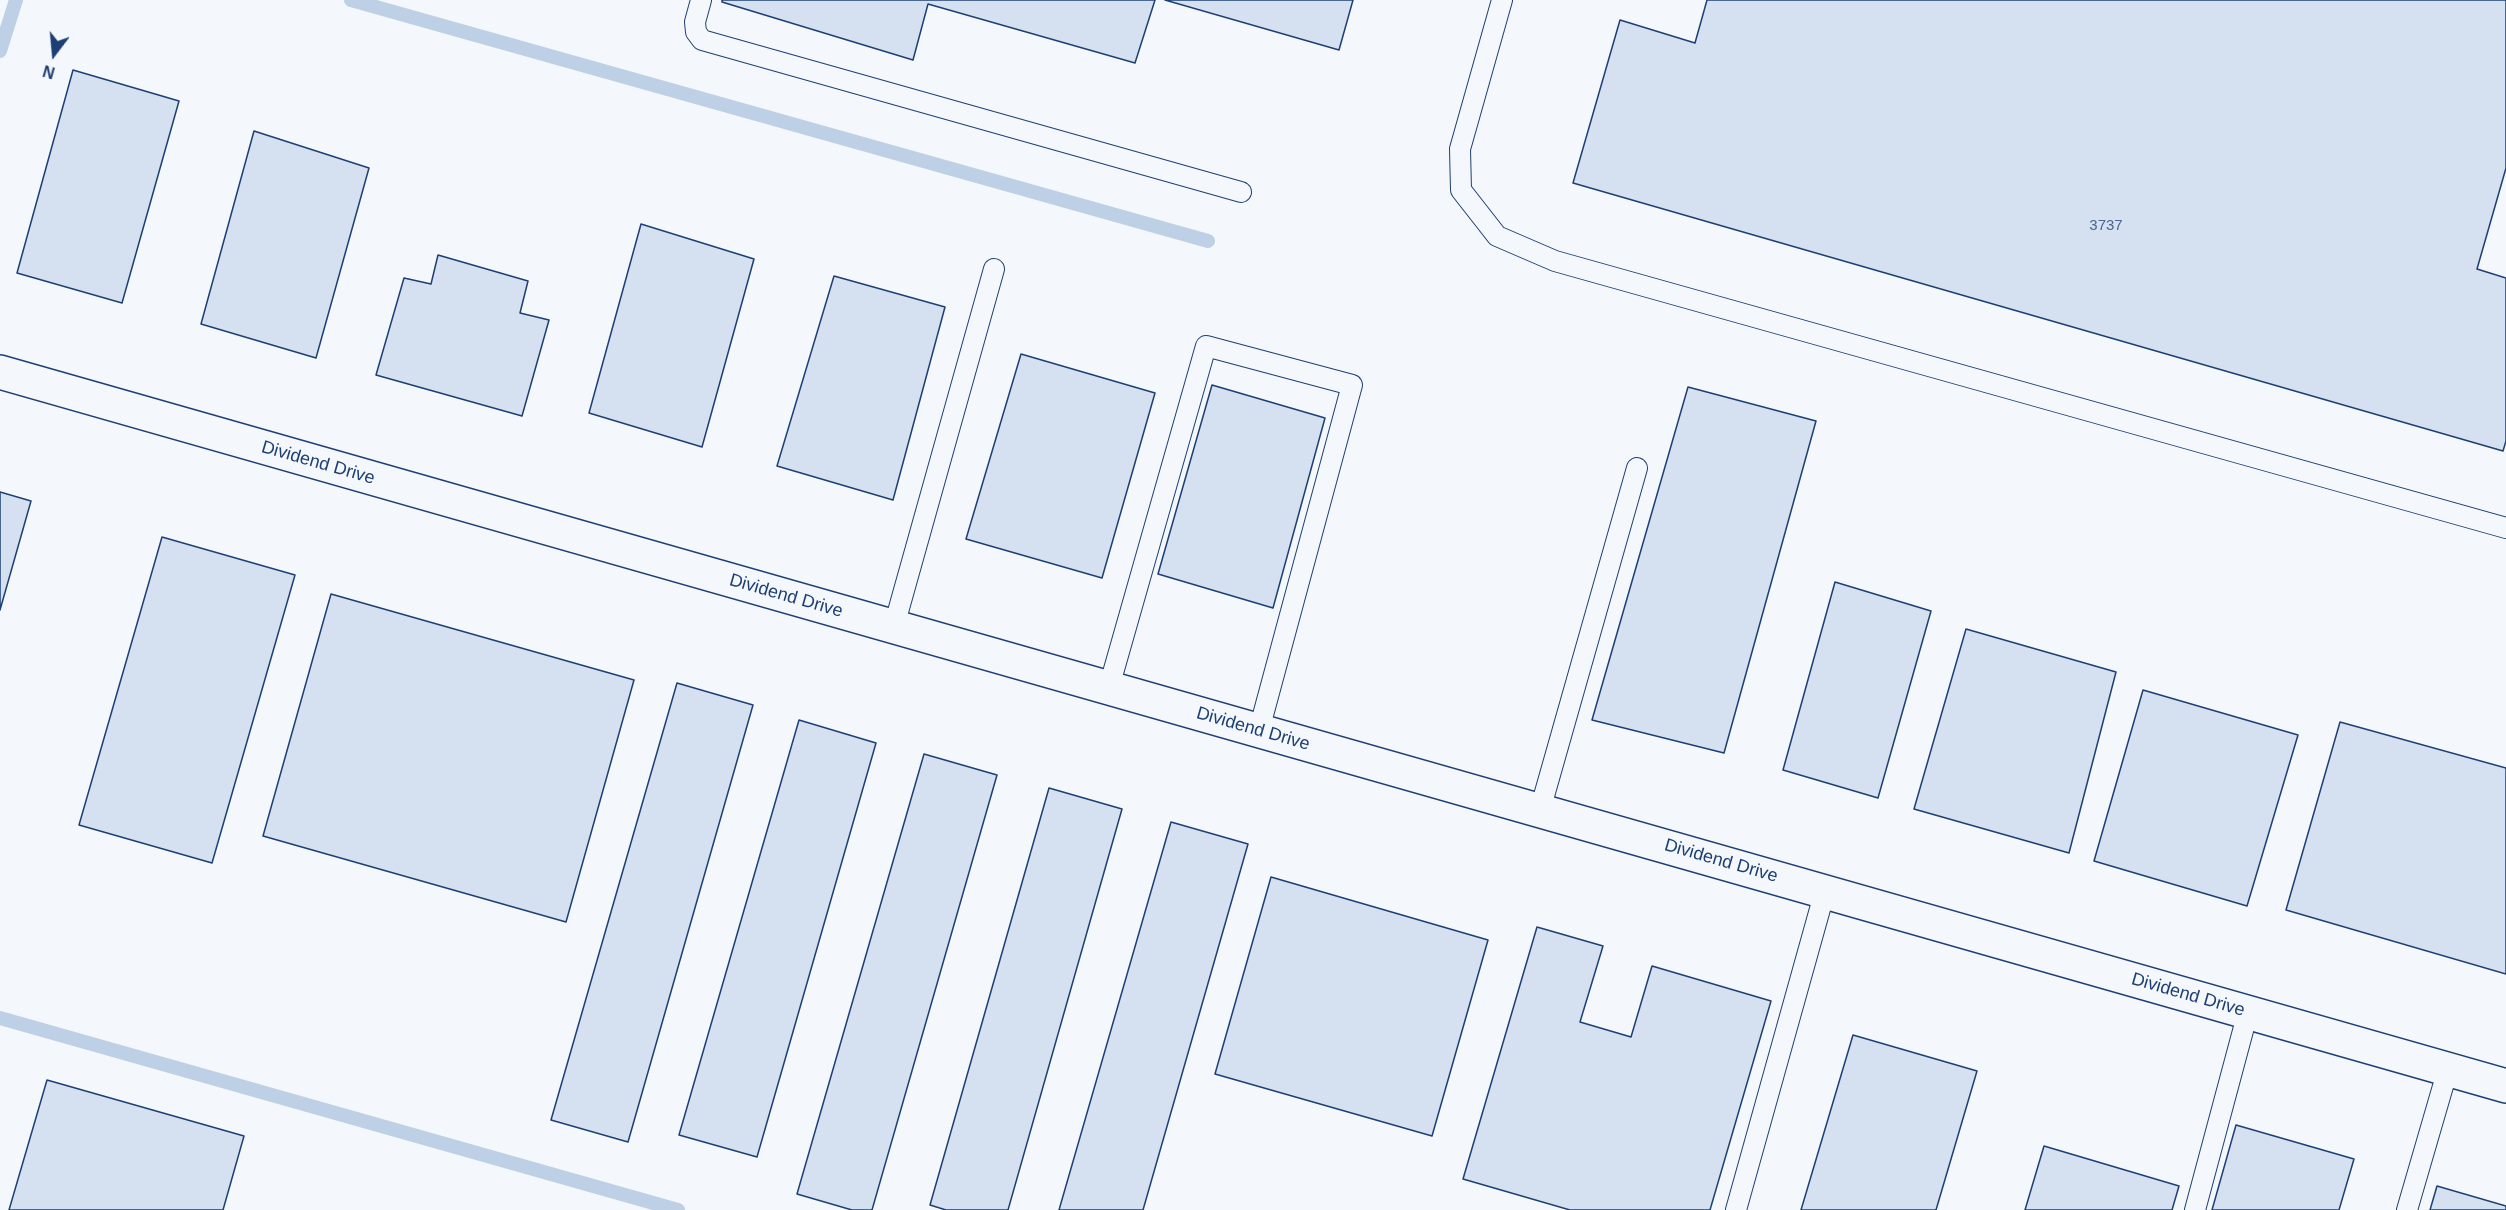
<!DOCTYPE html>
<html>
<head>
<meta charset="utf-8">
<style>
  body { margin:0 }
  #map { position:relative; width:2506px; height:1210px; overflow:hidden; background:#f4f7fb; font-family:Arial,sans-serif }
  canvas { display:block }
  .north { position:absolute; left:24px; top:24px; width:60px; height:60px; -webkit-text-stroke:4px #f4f7fb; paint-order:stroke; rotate:196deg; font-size:16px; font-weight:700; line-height:24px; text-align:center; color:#1d3f73 }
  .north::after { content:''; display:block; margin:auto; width:21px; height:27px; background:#1d3f73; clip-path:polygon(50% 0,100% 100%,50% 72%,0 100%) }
</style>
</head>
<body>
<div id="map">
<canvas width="2506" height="1210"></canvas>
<div class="north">N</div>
</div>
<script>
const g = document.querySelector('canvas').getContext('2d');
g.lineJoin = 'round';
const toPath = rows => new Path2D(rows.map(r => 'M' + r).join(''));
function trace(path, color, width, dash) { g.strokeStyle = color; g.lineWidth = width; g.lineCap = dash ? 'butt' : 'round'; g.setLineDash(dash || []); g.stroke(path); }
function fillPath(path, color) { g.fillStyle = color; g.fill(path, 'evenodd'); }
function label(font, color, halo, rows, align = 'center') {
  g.font = font + ' Arial,sans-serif'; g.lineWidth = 4.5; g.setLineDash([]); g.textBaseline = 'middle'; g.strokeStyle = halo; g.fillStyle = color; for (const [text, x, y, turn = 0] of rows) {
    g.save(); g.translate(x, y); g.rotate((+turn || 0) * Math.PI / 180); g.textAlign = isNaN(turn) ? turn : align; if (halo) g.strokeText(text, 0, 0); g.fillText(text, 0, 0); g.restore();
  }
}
const stream = toPath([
  [351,0,1208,241],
  [0,51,16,0],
  [0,1018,678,1210]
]);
const building = toPath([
  [722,0,1155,0,1135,63,928,4,913,60,722,2,722,0],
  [1165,0,1353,0,1339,50,1165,0],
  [1707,0,2506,0,2506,168,2477,269,2506,278,2506,441,2503,451,1573,183,1620,20,1695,43,1707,0],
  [73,70,179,101,122,303,17,273,73,70],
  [254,131,369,168,316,358,201,324,254,131],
  [641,224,754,259,702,447,589,413,641,224],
  [438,255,528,281,520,313,549,320,522,416,376,375,404,278,431,284,438,255],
  [834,276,945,307,893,500,777,466,834,276],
  [1021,354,1155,393,1102,578,966,539,1021,354],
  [1212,385,1325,418,1273,608,1158,574,1212,385],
  [1688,387,1816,421,1724,753,1592,720,1688,387],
  [0,492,31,501,0,610,0,492],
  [162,537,295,575,212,863,79,825,162,537],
  [1835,582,1931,611,1878,798,1783,770,1835,582],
  [331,594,634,680,566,922,263,836,331,594],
  [1966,629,2116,672,2069,853,1914,809,1966,629],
  [677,683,753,705,628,1142,551,1120,677,683],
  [2143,690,2298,735,2247,906,2094,861,2143,690],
  [799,720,876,743,757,1157,679,1135,799,720],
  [2340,722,2506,768,2506,974,2286,910,2340,722],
  [924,754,997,775,872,1210,852,1210,797,1194,924,754],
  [1049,788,1122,809,1008,1210,946,1210,930,1205,1049,788],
  [1171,822,1248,844,1143,1210,1059,1210,1171,822],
  [1271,877,1488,940,1432,1136,1215,1074,1271,877],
  [1537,927,1603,946,1580,1022,1631,1037,1652,966,1771,1001,1710,1210,1570,1210,1463,1179,1537,927],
  [1853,1035,1977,1071,1936,1210,1801,1210,1853,1035],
  [47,1080,244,1136,223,1210,9,1210,47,1080],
  [2236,1125,2354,1159,2339,1210,2212,1210,2236,1125],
  [2044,1146,2179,1186,2172,1210,2025,1210,2044,1146],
  [2437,1186,2506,1206,2506,1210,2430,1210,2437,1186]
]);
const service = toPath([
  [701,0,695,22,696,32,702,40,1241,192],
  [1502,0,1460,149,1461,190,1497,236,1555,261,2506,528],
  [894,626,994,269],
  [1109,687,1206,346,1352,385,1259,730],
  [1540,810,1637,468],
  [1736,1210,1825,891],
  [2195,1210,2248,1012],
  [2407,1210,2448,1069]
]);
const minor = toPath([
  [0,372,2506,1086]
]);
const numberNames = [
  ["3737",2106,226]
];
const streetNames = [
  ["Dividend Drive",318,463,16],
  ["Dividend Drive",786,596,16],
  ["Dividend Drive",1253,729,16],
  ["Dividend Drive",1721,861,16],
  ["Dividend Drive",2188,995,16]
];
trace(stream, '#bed0e5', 14);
fillPath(building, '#d5e0f0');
trace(building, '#1d3f73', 1.5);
trace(service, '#1d3f73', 22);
trace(minor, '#1d3f73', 36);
trace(service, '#f4f7fb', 20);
trace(minor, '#f4f7fb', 33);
label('15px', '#4b6792', null, numberNames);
label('18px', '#1d3f73', '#f4f7fb', streetNames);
</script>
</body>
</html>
